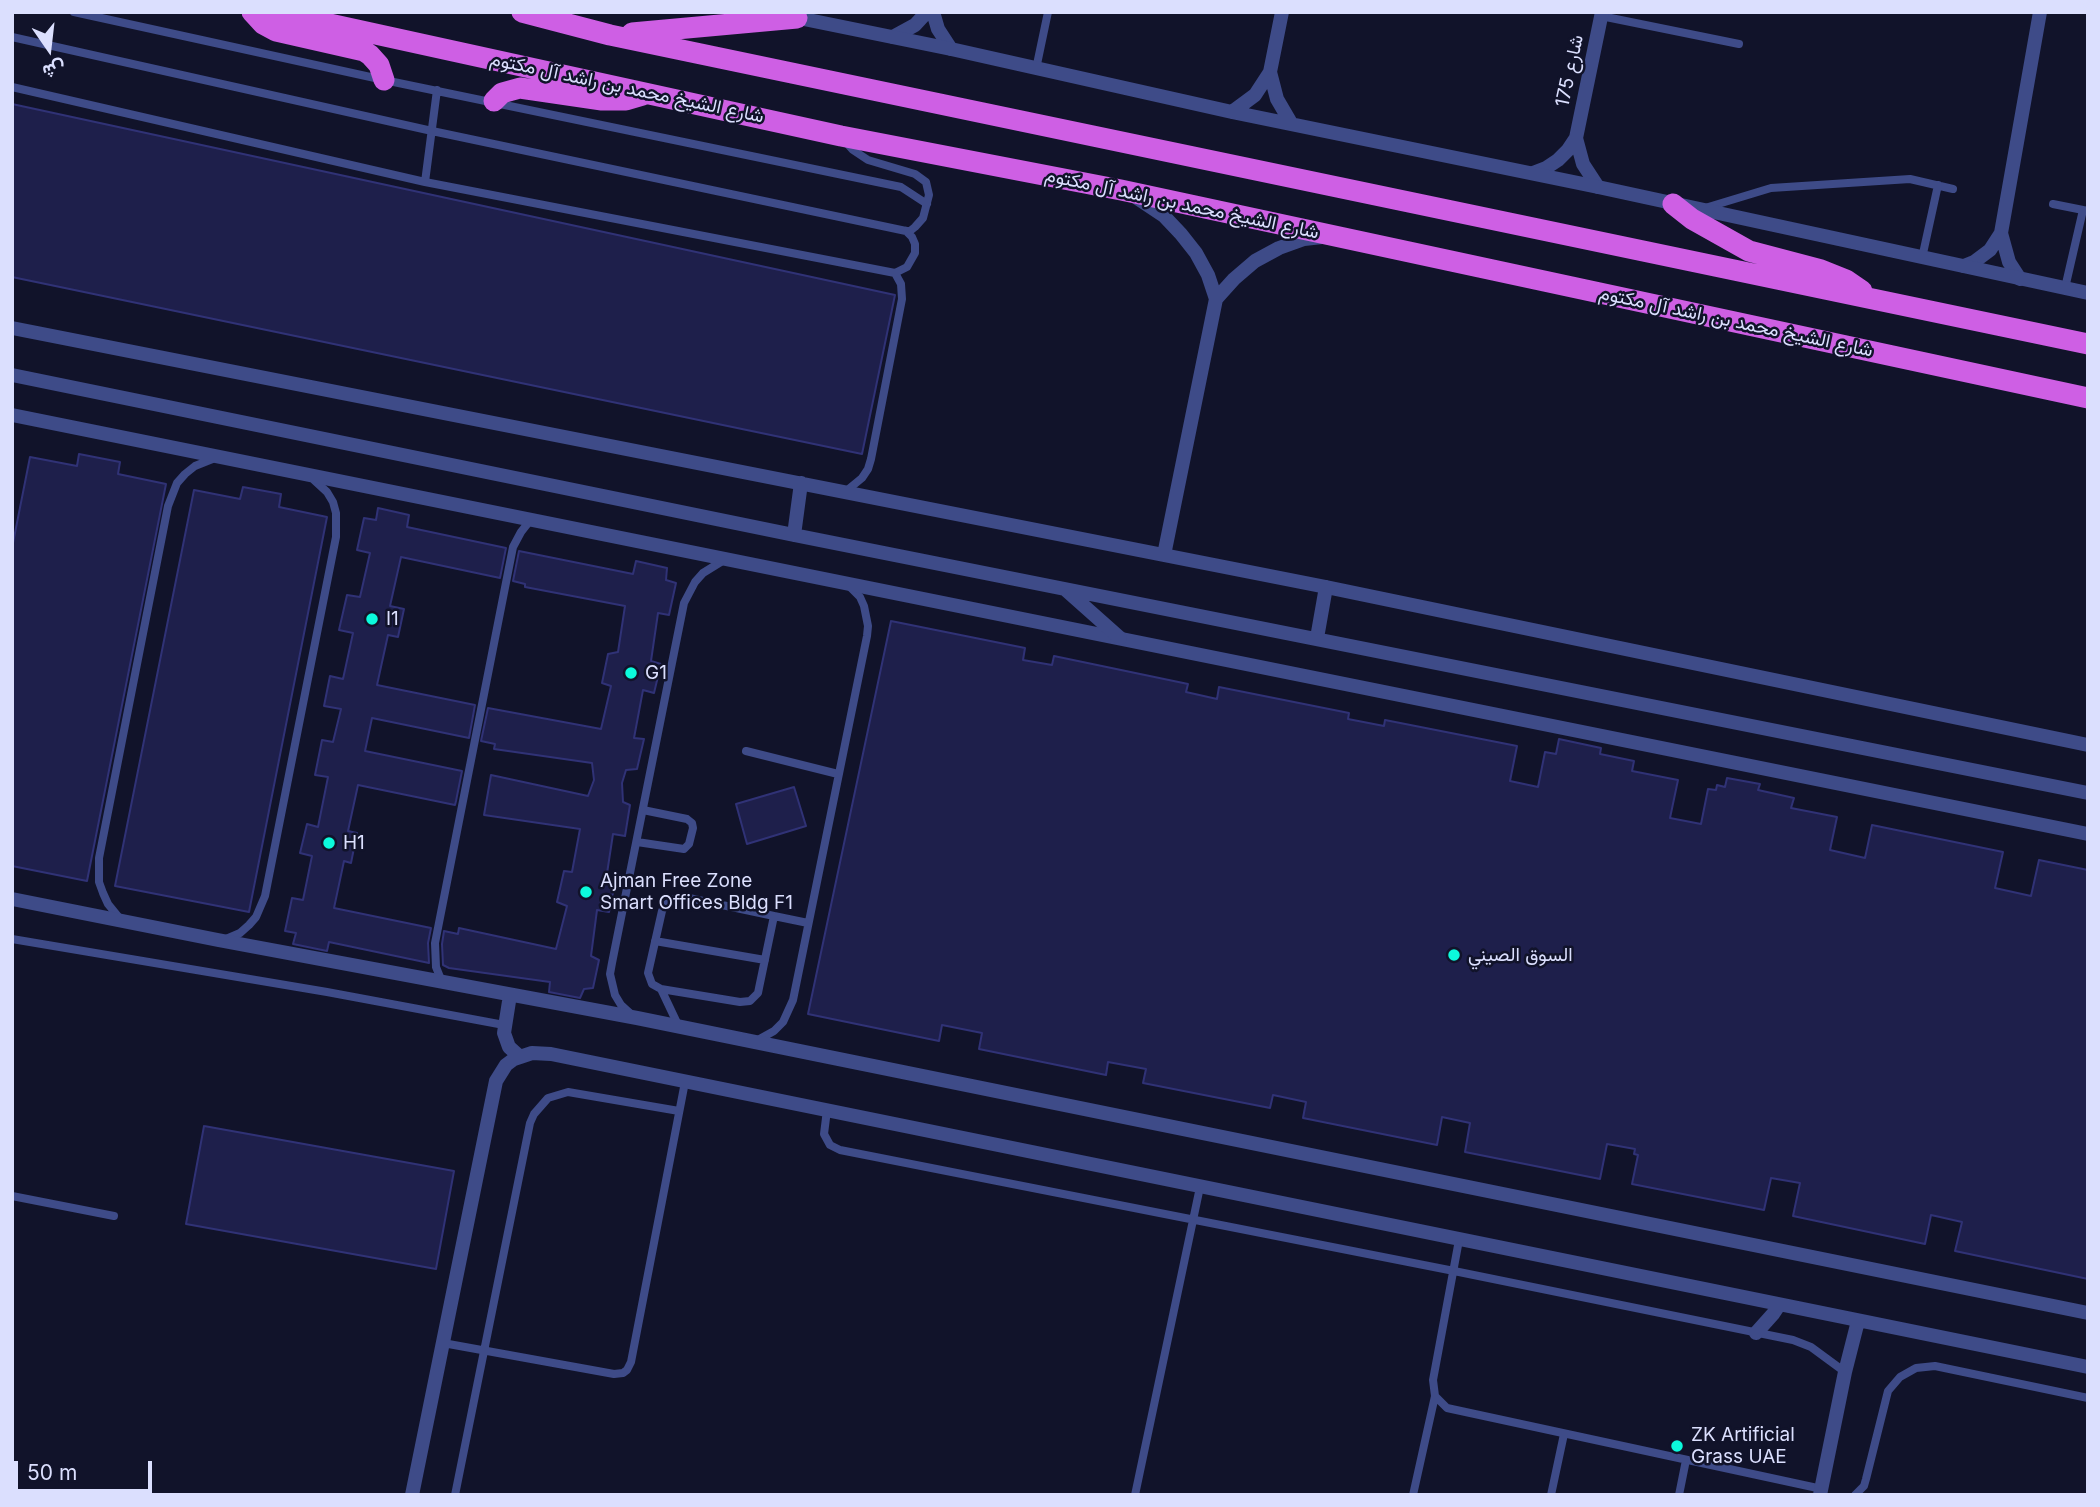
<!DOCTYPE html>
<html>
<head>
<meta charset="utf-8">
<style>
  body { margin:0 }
  #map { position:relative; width:2100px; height:1507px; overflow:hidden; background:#11132a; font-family:Inter,Vazirmatn,sans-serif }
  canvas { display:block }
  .frame { position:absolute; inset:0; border:14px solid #dbdffe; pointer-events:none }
  .north { position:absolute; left:14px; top:14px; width:70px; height:70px; -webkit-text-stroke:5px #11132a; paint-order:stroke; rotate:166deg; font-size:19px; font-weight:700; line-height:28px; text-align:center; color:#dbdffe }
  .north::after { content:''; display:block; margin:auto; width:24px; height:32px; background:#dbdffe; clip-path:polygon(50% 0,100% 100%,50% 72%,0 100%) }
  .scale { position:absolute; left:14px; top:1461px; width:138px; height:32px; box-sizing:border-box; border:4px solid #dbdffe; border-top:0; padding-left:9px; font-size:21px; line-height:24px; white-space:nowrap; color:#dbdffe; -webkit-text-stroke:5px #11132a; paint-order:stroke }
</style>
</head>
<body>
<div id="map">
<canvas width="2100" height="1507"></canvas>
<div class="frame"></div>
<div class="north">ش</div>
<div class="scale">50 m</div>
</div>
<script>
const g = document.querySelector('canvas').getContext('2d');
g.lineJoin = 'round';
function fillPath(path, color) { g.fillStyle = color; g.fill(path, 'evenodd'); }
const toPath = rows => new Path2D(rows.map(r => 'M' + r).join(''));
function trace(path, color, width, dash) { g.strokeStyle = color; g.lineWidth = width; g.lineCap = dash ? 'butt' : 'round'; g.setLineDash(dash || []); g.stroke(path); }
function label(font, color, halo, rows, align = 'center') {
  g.font = font + ' Inter,Vazirmatn,sans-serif'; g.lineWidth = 5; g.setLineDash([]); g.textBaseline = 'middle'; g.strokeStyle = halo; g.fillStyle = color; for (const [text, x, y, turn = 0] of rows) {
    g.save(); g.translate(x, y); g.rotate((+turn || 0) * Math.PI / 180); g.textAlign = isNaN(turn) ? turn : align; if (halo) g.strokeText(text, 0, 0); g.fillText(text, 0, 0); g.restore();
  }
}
const building = toPath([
  [12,104,895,295,862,454,12,277,12,104],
  [79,454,120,462,118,474,166,484,87,881,12,866,12,548,30,457,77,466,79,454],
  [243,487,281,494,279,507,327,517,249,912,115,886,194,490,240,499,243,487],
  [378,508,409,515,407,527,506,548,500,578,401,557,390,606,404,609,398,637,388,635,377,685,475,705,469,738,372,718,365,751,462,771,456,801,455,805,358,785,348,831,357,833,351,863,344,861,334,908,431,928,428,943,429,963,329,942,327,951,293,944,296,933,285,931,292,898,303,900,312,856,300,853,307,824,318,827,328,777,315,775,322,740,333,742,341,709,324,706,330,676,343,679,353,633,339,630,347,595,360,597,370,553,357,550,364,518,376,520,378,508],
  [519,551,633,574,636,561,667,568,666,580,676,583,669,615,658,613,651,661,661,664,654,693,643,690,634,738,644,739,637,769,626,770,622,783,623,802,630,805,625,836,613,834,606,880,615,883,609,912,597,910,591,956,599,960,593,988,584,989,580,998,549,992,550,982,449,968,443,965,442,944,444,931,458,934,459,928,556,949,567,906,557,902,564,871,572,872,580,829,484,815,491,775,588,796,594,780,592,763,494,749,495,744,481,741,488,708,601,729,611,686,602,683,608,654,618,652,625,606,525,587,525,584,513,581,519,551],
  [891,621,1025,648,1023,660,1052,665,1054,656,1188,684,1186,692,1217,699,1219,687,1349,713,1348,719,1384,726,1385,720,1517,746,1510,781,1538,787,1545,752,1556,754,1559,739,1601,748,1600,754,1634,761,1632,771,1678,780,1670,818,1701,824,1708,789,1716,790,1717,785,1725,787,1727,778,1760,784,1758,790,1794,798,1791,808,1837,817,1830,850,1865,858,1872,825,2003,852,1995,888,2031,896,2039,860,2088,870,2088,1279,1955,1251,1962,1222,1931,1215,1925,1244,1793,1216,1800,1183,1771,1178,1764,1210,1632,1184,1638,1155,1634,1154,1635,1149,1607,1144,1600,1179,1465,1152,1470,1123,1442,1117,1437,1145,1303,1118,1306,1102,1273,1095,1270,1108,1143,1083,1146,1069,1108,1062,1106,1075,979,1049,982,1033,942,1025,939,1041,808,1014,891,621],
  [794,787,806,826,747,844,736,804,794,787],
  [204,1126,454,1171,436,1269,186,1224,204,1126]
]);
const service = toPath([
  [74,12,384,80,901,187,927,204],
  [1601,16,1739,44],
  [12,37,432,131,906,231,910,231,915,227,923,218,929,195,926,182,915,174,868,160,853,150,845,141],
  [1036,69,1048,12],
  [12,87,425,182,895,273,907,267,915,253,915,244,912,237,906,231],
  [425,182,437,90],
  [2053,204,2088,211],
  [1705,208,1771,188,1910,179,1953,189],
  [1922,258,1938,185],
  [2065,288,2083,210],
  [845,492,862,478,868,469,871,459,902,299,901,284,895,273],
  [746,751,838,774],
  [637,842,684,849,689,844,693,828,692,823,687,819,643,810],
  [774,916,808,923],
  [121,920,108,904,103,893,99,882,99,858,168,506,177,483,185,474,195,466,215,458],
  [12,939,327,992,504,1025],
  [226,939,240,933,249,925,256,917,265,896,336,537,336,513,333,502,327,492,314,480],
  [655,941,765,960],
  [442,982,436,967,435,943,513,547,521,532,532,518],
  [661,989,740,1002,750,1001,758,993,759,988,774,916,689,898,676,898,665,905,662,911,648,973,652,984,661,989,679,1027],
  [632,1015,621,1005,615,995,610,974,612,963,684,603,695,582,703,573,724,560],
  [756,1041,774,1031,783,1022,793,1000,867,636,868,626,864,606,860,597,850,587],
  [827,1110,824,1134,830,1145,840,1150,1454,1271,1793,1340,1811,1347,1845,1372],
  [12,1196,114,1216],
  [1459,1240,1433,1380,1435,1396,1447,1408,1822,1489],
  [443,1343,614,1374,623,1373,627,1370,631,1362,685,1082],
  [455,1495,530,1123,534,1114,548,1098,568,1092,679,1111],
  [1135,1495,1200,1187],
  [1413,1495,1435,1396],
  [1551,1495,1564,1434],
  [1679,1495,1686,1460],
  [1855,1495,1864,1486,1866,1479,1888,1391,1900,1377,1916,1368,1935,1366,2088,1398]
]);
const minor = toPath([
  [933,12,938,29,951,49],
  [893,37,915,25,927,12],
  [1533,173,1546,168,1558,160,1568,150,1576,138],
  [1598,187,1583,164,1576,138,1602,12],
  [1964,266,1974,262,1990,250,2001,233],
  [2020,279,2009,262,2001,233,2040,12],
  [12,415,2088,834],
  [12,899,218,940,637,1018,2088,1313],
  [510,995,504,1033,509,1047,519,1056],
  [1756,1333,1773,1314,1779,1305],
  [412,1495,496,1081,506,1065,514,1059,532,1053,551,1054,2088,1367],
  [1820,1495,1845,1372,1858,1321]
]);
const tertiary = toPath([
  [789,16,951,49,1232,112,1598,187,2088,293],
  [1270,72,1277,99,1291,123],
  [1232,112,1255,95,1270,72,1282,12],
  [1137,198,1164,216,1181,234,1196,253,1208,275,1216,299],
  [12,328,1326,587,2088,745],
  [12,375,794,535,2088,793],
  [794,535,801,483],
  [1164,555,1216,299,1234,279,1255,261,1279,248,1304,239,1322,237],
  [1066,590,1120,638],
  [1317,638,1326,587]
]);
const trunk = toPath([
  [252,12,263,24,276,31,364,51,370,55,379,65,384,80],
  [275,12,841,136,1121,190,2088,398],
  [522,12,610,35,2088,344],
  [632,33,797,18],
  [494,101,502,93,520,88,602,100,626,100,643,95],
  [1673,204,1692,219,1749,251,1821,270,1846,280,1862,291]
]);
const markers = [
  [372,619,7,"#0cfadc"],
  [631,673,7,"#0cfadc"],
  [329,843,7,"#0cfadc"],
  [586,892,7,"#0cfadc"],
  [1454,955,7,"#0cfadc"],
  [1677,1446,7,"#0cfadc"]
];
const streetNames = [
  ["شارع 175",1570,71,-78],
  ["شارع الشيخ محمد بن راشد آل مكتوم",627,88,12],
  ["شارع الشيخ محمد بن راشد آل مكتوم",1182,204,12],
  ["شارع الشيخ محمد بن راشد آل مكتوم",1736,322,12]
];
const poiNames = [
  ["I1",386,619],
  ["G1",645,673],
  ["H1",343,843],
  ["Ajman Free Zone",600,881],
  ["Smart Offices Bldg F1",600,903],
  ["السوق الصيني",1468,955],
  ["ZK Artificial",1691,1435],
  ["Grass UAE",1691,1457]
];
fillPath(building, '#1e1f4b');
trace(building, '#303276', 2);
trace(service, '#3e4b88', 8);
trace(minor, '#3e4b88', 14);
trace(tertiary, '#3e4b88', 14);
trace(trunk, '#ce5fe4', 21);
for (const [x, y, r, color] of markers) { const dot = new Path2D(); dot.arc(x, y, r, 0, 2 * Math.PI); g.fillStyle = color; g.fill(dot); trace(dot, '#11132a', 2.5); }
label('19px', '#dbdffe', '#11132a', streetNames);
label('19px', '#dbdffe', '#11132a', poiNames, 'left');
</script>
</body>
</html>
